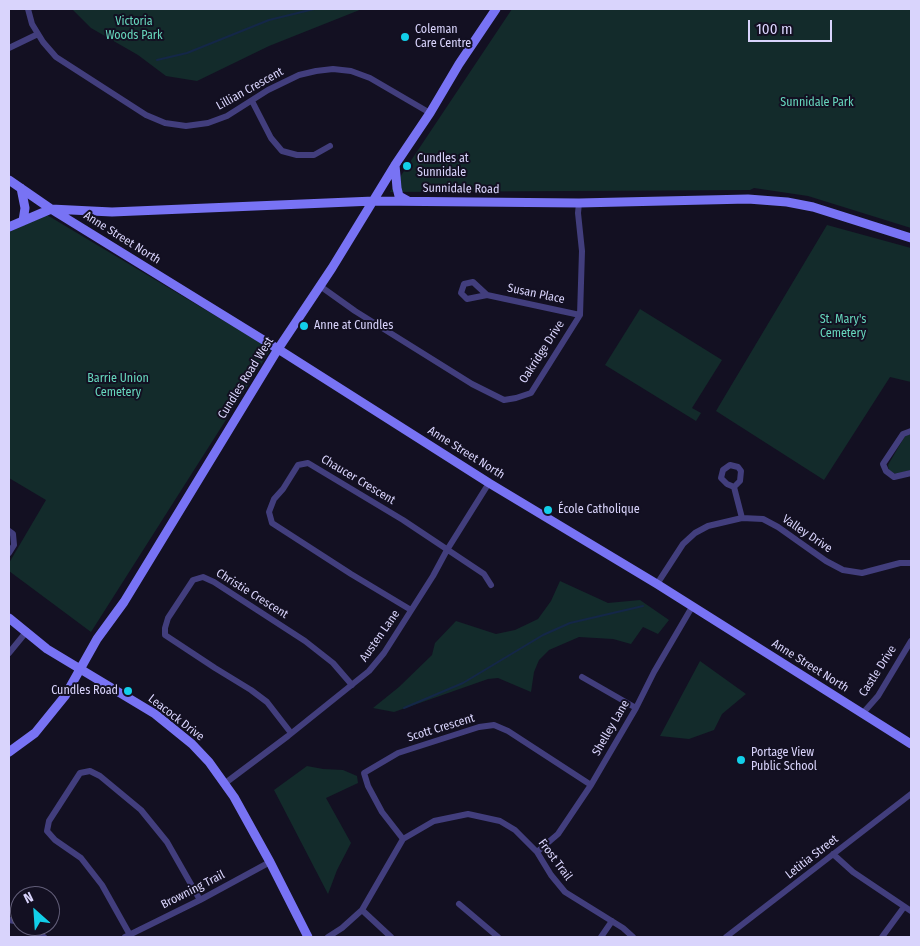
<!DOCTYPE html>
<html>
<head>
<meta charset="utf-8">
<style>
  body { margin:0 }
  #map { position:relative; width:920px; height:946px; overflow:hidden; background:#131022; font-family:"Fira Sans Condensed",sans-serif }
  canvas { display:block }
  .frame { position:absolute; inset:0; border:10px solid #d9d4fc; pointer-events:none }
  .north { position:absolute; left:10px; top:886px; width:50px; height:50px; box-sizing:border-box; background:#131022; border:1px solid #625e79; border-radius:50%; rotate:334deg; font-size:14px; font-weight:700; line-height:20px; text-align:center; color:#d9d4fc }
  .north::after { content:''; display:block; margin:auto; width:18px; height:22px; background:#12cfe9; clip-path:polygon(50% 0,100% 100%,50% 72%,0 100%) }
  .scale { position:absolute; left:748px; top:20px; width:84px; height:22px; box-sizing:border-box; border:2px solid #d9d4fc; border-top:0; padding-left:6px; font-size:15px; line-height:18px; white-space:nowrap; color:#d9d4fc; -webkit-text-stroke:4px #131022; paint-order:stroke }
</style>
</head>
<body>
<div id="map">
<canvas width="920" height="946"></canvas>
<div class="frame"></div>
<div class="north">N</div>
<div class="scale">100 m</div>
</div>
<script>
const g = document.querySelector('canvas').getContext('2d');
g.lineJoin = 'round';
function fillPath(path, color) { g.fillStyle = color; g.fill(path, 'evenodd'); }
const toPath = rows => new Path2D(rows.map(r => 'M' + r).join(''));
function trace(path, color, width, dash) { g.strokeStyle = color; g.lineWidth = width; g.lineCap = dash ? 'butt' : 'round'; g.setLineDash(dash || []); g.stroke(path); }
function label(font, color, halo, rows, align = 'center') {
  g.font = font + ' "Fira Sans Condensed",sans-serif'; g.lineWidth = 4; g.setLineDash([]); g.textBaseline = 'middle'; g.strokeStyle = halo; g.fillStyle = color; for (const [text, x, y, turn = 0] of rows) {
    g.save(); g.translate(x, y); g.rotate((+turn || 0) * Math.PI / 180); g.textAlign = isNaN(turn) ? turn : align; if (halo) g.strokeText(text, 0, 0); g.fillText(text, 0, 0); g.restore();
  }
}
const green = toPath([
  [72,9,362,9,269,46,197,81,166,76,138,55,91,28],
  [512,9,911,9,911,228,808,196,754,188,750,190,390,192],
  [47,215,271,349,91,632,9,571,9,563,46,500,9,478,9,232],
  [827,225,911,248,911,382,890,377,824,480,716,411],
  [640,309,722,360,692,408,701,413,696,421,605,365],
  [911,434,911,470,896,474,889,471,888,465,905,436],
  [560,581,608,603,640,600,669,620,658,634,643,627,631,644,613,639,579,637,549,650,539,660,534,672,531,692,498,678,488,679,394,712,373,708,399,687,432,655,435,643,456,621,496,634,515,630,538,619,551,601],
  [700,661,746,694,722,714,714,730,689,739,660,736],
  [307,766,323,769,343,770,357,776,358,783,326,798,351,843,337,870,328,894,274,790]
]);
const stream = toPath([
  [157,60,187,53,269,20,314,9],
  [404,708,463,683,543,635,570,623,643,606]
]);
const street = toPath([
  [28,9,32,24,43,42,56,57,146,115,165,123,186,126,208,123,227,116,268,90,299,75,316,71,333,69,351,71,370,78,430,113],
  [9,48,38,34],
  [252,101,271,138,282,151,297,155,314,155,330,146],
  [320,286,355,311,472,384,504,400,516,398,531,393,580,315,582,251,578,213,579,203],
  [487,295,473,282,464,284,461,293,467,299,487,295,580,315],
  [911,431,903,434,883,464,886,471,894,477,911,473],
  [734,487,740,481,741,471,738,467,730,465,723,470,721,478,727,484,734,487,742,518],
  [9,531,13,534,14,545,9,553],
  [657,584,683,544,695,533,708,526,742,518,763,519,778,527,826,561,843,570,862,573,900,563,911,563],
  [411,610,351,574,272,523,269,512,274,499,283,489,298,465,308,463,403,520,484,574,491,585],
  [9,653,27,631],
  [582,677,636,708],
  [863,713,878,696,911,641],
  [291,733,267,702,251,690,215,668,165,635,165,628,168,618,193,580,203,577,214,582,305,641,333,663,352,685],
  [224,784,288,736,369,671,384,653,433,576,447,550,489,483],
  [403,839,382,812,368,786,364,773,398,753,479,727,494,725,508,731,591,785],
  [537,852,558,834,591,785,636,708,654,672,692,607],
  [833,854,853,872,911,911],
  [459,904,498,937],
  [362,910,391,937],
  [9,920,20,922],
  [26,926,44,937],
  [130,935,102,885,81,858,55,840,47,831,49,821,80,773,90,771,100,776,141,810,167,842,200,900],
  [125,937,200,900,270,862],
  [328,937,342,928,362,910,403,839,434,821,468,814,500,821,515,830,537,852,551,875,565,892,623,928,633,937],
  [601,937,612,921],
  [726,937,911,794],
  [882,937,904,907]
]);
const secondary = toPath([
  [395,165,397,188,399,196,408,201],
  [9,180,51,209,278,349,489,483,657,584,911,744],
  [21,188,25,208,23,221],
  [9,227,51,209,112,212,374,201,579,203,748,199,787,202,813,207,911,238],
  [9,618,47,649,155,714,192,744,209,762,234,797,270,862,308,937],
  [9,752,35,733,65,696,97,639,124,602,278,349,332,268,395,165,430,113,459,64,496,9]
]);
const markers = [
  [405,37,5,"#12cfe9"],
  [407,166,5,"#12cfe9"],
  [304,326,5,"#12cfe9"],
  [548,510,5,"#12cfe9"],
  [128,691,5,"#12cfe9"],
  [741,760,5,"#12cfe9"]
];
const parkNames = [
  ["Victoria",134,22],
  ["Woods Park",134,36],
  ["Sunnidale Park",817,103],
  ["St. Mary's",843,320],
  ["Cemetery",843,334],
  ["Barrie Union",118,379],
  ["Cemetery",118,393]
];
const poiNames = [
  ["Coleman",415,30],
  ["Care Centre",415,44],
  ["Cundles at",417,159],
  ["Sunnidale",417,173],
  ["Anne at Cundles",314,326],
  ["École Catholique",558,510],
  ["Cundles Road",118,691,"right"],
  ["Portage View",751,753],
  ["Public School",751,767]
];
const streetNames = [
  ["Lillian Crescent",250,89,-29],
  ["Sunnidale Road",461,189,1],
  ["Anne Street North",122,238,32],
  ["Susan Place",536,294,12],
  ["Oakridge Drive",542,352,-57],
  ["Cundles Road West",246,378,-58],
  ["Anne Street North",466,453,32],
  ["Chaucer Crescent",358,480,31],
  ["Valley Drive",807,534,34],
  ["Christie Crescent",252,594,32],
  ["Austen Lane",380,636,-55],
  ["Anne Street North",810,666,32],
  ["Castle Drive",878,671,-57],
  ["Leacock Drive",176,718,38],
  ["Scott Crescent",441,728,-17],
  ["Shelley Lane",611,728,-60],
  ["Letitia Street",812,857,-38],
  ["Frost Trail",555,860,53],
  ["Browning Trail",193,890,-27]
];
fillPath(green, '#132b2b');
trace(stream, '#142748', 2);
trace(street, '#423e7d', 6);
trace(secondary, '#7873f4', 9);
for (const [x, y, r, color] of markers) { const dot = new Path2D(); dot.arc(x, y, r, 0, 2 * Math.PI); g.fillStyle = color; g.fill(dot); trace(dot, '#131022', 2); }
label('12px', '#66d6bc', '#131022', parkNames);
label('12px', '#d9d4fc', '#131022', poiNames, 'left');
label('12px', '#d9d4fc', '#131022', streetNames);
</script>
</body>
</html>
